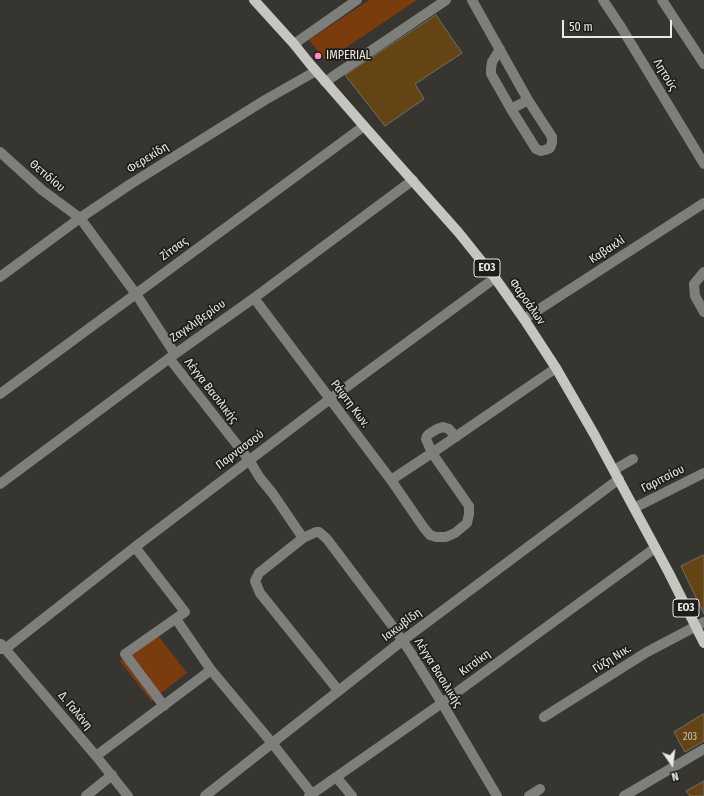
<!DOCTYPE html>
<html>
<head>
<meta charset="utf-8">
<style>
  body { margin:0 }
  #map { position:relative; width:704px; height:796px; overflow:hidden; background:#37352f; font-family:"Fira Sans Condensed",sans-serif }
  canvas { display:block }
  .north { position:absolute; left:652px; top:744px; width:40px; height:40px; -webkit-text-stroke:3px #1e1d1a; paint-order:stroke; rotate:166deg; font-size:11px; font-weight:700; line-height:16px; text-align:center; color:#eae9e4 }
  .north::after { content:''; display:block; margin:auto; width:14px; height:18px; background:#eae9e4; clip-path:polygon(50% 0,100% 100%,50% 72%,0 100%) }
  .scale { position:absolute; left:562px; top:20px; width:110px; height:18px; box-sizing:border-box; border:2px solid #eae9e4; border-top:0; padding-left:5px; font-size:12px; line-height:14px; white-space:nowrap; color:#eae9e4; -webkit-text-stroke:3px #1e1d1a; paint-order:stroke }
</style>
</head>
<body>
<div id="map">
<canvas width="704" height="796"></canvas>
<div class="north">N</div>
<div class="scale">50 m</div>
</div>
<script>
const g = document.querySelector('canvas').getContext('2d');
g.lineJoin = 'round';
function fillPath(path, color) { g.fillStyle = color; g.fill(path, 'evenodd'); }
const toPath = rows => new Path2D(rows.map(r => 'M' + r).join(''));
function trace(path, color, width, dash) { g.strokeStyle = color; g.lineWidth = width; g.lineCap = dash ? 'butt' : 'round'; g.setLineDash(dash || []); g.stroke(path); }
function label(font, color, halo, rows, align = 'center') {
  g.font = font + ' "Fira Sans Condensed",sans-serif'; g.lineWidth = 3.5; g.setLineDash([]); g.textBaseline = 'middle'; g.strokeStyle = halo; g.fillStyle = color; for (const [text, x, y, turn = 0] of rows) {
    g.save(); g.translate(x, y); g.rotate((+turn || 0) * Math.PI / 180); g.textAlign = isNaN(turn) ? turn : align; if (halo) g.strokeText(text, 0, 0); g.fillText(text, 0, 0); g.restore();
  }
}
const green = toPath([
  [369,0,417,0,326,61,309,40],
  [156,633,187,673,151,701,120,661]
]);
const building = toPath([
  [436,15,462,53,415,84,424,99,385,126,345,75,436,15],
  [703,555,704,557,704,614,681,566,703,555],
  [703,714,704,716,704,741,685,752,674,732,703,714],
  [704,781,704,796,690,796,686,791,704,781]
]);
const minor = toPath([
  [472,0,528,100,552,137,552,143,550,148,545,150,541,151,536,149,511,109],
  [603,0,621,27,704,164],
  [662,0,704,64],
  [294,44,357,0],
  [500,49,492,62,491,69,491,74,494,79,511,109,528,100],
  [325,82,446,0],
  [0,152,42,190,80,218,136,294,175,354],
  [704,272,694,284,695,296,704,312],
  [0,277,80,218,129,185,265,100,316,71],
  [254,298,391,480,424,528,430,535,436,537,446,537,455,533,467,523,469,514,469,506,432,453,426,439,427,436,429,434,437,429,443,427,449,429,456,437],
  [524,319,704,203],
  [169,358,249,460,260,478,273,494,303,538],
  [0,394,364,126],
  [614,470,633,459],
  [391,480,432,453,556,368],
  [0,484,175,354,254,298,413,180],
  [634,508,704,473],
  [135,547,185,612,125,654,164,706],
  [176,619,211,670,272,743,312,794],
  [1,644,96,756,128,796],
  [0,649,5,649,135,547,330,399,495,278],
  [338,690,260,593,255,581,259,573,303,538,316,532,319,532,327,539,391,624,411,653,442,703,497,796],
  [544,717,647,652,704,622],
  [96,756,211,670],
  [336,777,352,796],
  [86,796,112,775],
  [205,796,402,641,619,479],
  [309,796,442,703,655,548],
  [529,796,540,789],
  [624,796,704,749]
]);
const major = toPath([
  [254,0,294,44,310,64,364,126,459,233,495,278,524,319,556,368,594,434,669,573,704,643]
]);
const markers = [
  [318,56,4,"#fc8fc2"]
];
const numberNames = [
  ["203",690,737]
];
const shields = [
  [487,268,26],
  [686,608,26]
];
const shieldNames = [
  ["ΕΟ3",487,268],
  ["ΕΟ3",686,608]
];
const poiNames = [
  ["IMPERIAL",326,56]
];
const streetNames = [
  ["Λητούς",665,75,59],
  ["Φερεκίδη",148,158,-32],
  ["Θετιδίου",47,176,40],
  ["Ζίτσας",174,249,-36],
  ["Καβακλί",607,250,-33],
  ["Φαρσάλων",527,302,55],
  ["Ζαγκλιβερίου",198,321,-35],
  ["Λέγγα Βασιλικής",211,391,52],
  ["Ράφτη Κων.",350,404,53],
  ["Παρνασσού",240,450,-37],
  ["Γαριτσίου",663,479,-27],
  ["Ιακωβίδη",402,625,-37],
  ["Γύζη Νικ.",612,659,-32],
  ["Κιτσίκη",475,663,-36],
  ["Λέγγα Βασιλικής",438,673,58],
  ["Δ. Γαλάνη",75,711,50]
];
fillPath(green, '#7a3c0e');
fillPath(building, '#644314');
trace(building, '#746f69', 1);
trace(minor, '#7e7e7a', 10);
trace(major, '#c5c6bf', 10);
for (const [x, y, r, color] of markers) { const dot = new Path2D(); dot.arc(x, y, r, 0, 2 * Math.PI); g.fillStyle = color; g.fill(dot); trace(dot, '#1e1d1a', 1.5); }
label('10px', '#c8c0b0', null, numberNames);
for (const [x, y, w] of shields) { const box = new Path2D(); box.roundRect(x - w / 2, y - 9, w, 18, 3); g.fillStyle = '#1e1d1a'; g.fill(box); trace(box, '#eae9e4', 1); }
label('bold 11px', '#eae9e4', null, shieldNames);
label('12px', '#eae9e4', '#1e1d1a', poiNames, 'left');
label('12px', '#eae9e4', '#1e1d1a', streetNames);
</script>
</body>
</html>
